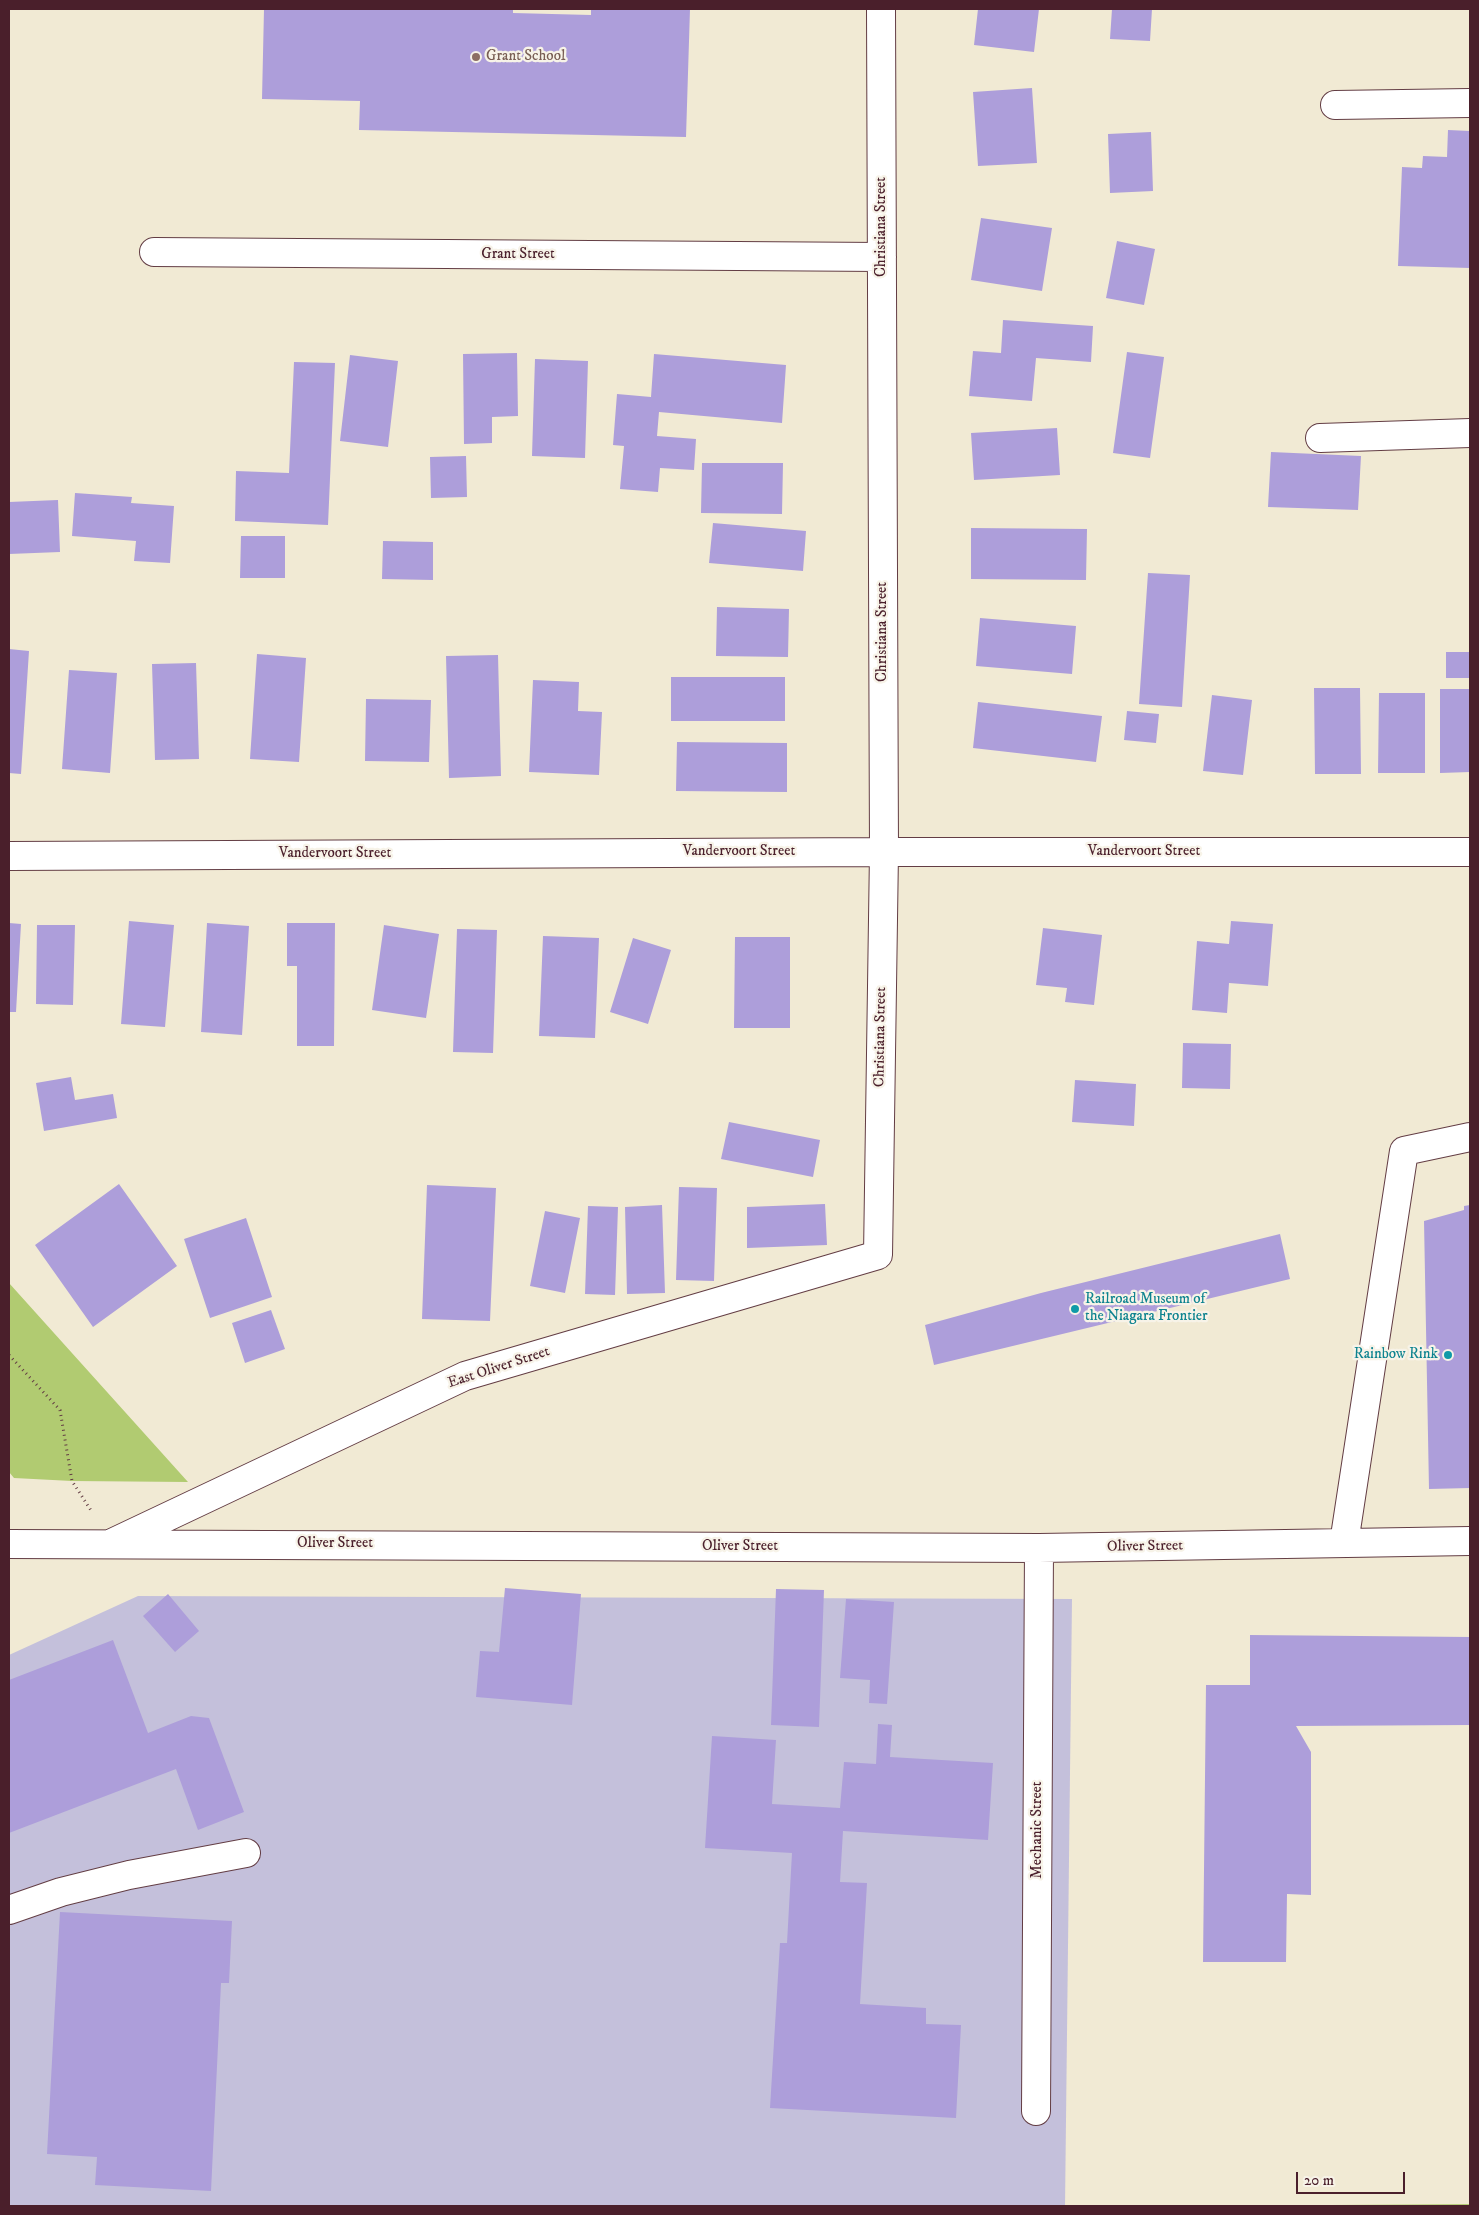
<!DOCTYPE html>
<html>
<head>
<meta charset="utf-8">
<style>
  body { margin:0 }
  #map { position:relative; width:1479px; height:2215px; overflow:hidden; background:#f1ead4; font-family:"IM FELL DW Pica",serif }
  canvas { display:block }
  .frame { position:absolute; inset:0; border:10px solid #4a1f2b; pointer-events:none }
  .scale { position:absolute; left:1296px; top:2172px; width:109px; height:22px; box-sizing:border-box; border:2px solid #4a1f2b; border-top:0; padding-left:6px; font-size:15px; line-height:18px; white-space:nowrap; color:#4a1f2b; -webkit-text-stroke:4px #f7f3e8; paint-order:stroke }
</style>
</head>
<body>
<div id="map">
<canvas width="1479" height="2215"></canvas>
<div class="frame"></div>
<div class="scale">20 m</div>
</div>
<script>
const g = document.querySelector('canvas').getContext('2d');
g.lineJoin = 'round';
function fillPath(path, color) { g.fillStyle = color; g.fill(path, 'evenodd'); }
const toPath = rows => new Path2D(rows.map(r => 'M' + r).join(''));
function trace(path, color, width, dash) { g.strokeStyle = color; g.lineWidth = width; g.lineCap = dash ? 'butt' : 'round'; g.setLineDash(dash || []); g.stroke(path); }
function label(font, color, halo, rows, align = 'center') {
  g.font = font + ' "IM FELL DW Pica",serif'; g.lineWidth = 4.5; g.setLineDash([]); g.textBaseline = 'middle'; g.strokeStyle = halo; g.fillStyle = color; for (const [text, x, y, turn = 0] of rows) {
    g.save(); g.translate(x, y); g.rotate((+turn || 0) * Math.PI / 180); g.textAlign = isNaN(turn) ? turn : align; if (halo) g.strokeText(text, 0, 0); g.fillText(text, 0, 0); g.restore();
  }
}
const industrial = toPath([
  [138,1596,1072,1599,1065,2206,9,2206,9,1655]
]);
const green = toPath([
  [9,1283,188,1482,72,1481,14,1478,9,1472],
  [1470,2204,1470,2206,1193,2206]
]);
const building = toPath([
  [264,9,513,9,513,13,591,15,591,9,690,9,686,137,359,130,360,101,262,99],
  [978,9,1039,9,1034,52,974,45],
  [1112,9,1152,9,1150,41,1110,39],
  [1032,88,1037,163,978,166,973,92],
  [1448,130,1470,131,1470,268,1398,266,1402,167,1422,168,1423,156,1447,157],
  [1151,132,1153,191,1110,193,1108,134],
  [981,218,1052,228,1042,291,971,280],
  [1117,241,1155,249,1144,305,1106,298],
  [1003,320,1093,326,1091,362,1036,358,1032,401,969,396,973,351,1001,353],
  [1127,352,1164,357,1150,458,1113,453],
  [517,353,518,416,492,417,492,443,464,444,463,354],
  [654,354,786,365,782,423,659,412,657,436,696,439,694,470,660,468,658,492,620,489,624,446,613,445,617,394,651,397],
  [350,355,398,361,388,447,340,441],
  [535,359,588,361,585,458,532,456],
  [294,362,335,363,328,525,235,521,236,471,289,473],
  [1057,428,1060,475,974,480,971,433],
  [1271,452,1361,456,1358,510,1268,507],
  [466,456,467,497,431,498,430,457],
  [702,463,783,463,782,514,701,513],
  [75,493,132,497,131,503,174,506,170,563,134,561,136,541,72,536],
  [58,500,60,552,9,554,9,502],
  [713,523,806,531,803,571,709,563],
  [971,528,1087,529,1086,580,971,579],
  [241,536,285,536,285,578,240,578],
  [383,541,433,542,433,580,382,579],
  [1148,573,1190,575,1182,707,1139,704],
  [717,607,789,609,788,657,716,656],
  [980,618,1076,626,1072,674,976,666],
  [9,649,29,651,21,774,9,773],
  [1446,652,1470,652,1470,678,1446,678],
  [257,654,306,658,299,762,250,759],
  [498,655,501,776,449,778,446,656],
  [196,663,199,759,155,760,152,664],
  [69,670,117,673,110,773,62,769],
  [671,677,785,677,785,721,671,721],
  [533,680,579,682,578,711,602,712,599,775,529,772],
  [1314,688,1360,688,1361,774,1315,774],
  [1440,689,1470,689,1470,772,1440,773],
  [1379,693,1425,693,1425,773,1378,773],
  [1212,695,1252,700,1243,775,1203,771],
  [366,699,431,700,429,762,365,761],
  [978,702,1102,716,1096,762,973,748],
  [1127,711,1159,714,1156,743,1124,740],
  [677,742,787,743,787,792,676,791],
  [129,921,174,925,165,1027,121,1024],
  [1231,921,1273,924,1268,986,1229,983,1227,1013,1192,1010,1197,941,1229,944],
  [9,923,21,924,16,1012,9,1012],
  [207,923,249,926,242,1035,201,1032],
  [287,923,335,923,334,1046,297,1046,297,966,287,966],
  [37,925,75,925,73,1005,36,1004],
  [384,925,439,934,426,1018,372,1010],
  [1043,928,1102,935,1094,1005,1065,1002,1067,988,1036,985],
  [457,929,497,930,493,1053,453,1052],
  [543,936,599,938,595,1038,539,1036],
  [735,937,790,937,790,1028,734,1028],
  [633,938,671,950,648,1024,610,1012],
  [1183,1043,1231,1044,1230,1089,1182,1088],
  [71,1077,75,1100,113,1094,117,1118,44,1131,36,1083],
  [1075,1080,1136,1084,1134,1126,1072,1122],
  [729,1122,820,1140,813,1177,721,1159],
  [119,1184,177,1266,93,1327,35,1245],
  [427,1185,496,1188,490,1321,422,1319],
  [679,1187,717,1188,714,1281,676,1280],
  [825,1204,827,1245,747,1248,747,1207],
  [662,1205,665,1293,627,1294,625,1207],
  [1470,1205,1470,1488,1429,1489,1424,1221,1464,1210,1464,1206],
  [588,1206,618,1207,615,1295,585,1294],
  [545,1211,580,1218,565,1293,530,1286],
  [246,1218,272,1297,210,1318,184,1239],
  [1280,1234,1290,1279,934,1365,925,1325,1041,1293],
  [271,1310,285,1349,245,1363,232,1323],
  [505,1588,581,1594,572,1705,476,1697,480,1651,499,1652],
  [776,1589,824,1590,819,1727,771,1725],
  [168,1594,199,1631,175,1652,143,1616],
  [846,1599,894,1602,887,1704,869,1703,870,1680,840,1678],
  [1250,1635,1470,1637,1470,1725,1296,1726,1311,1752,1311,1895,1287,1894,1286,1962,1203,1962,1206,1685,1250,1685],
  [113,1640,148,1733,191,1716,209,1718,244,1812,198,1830,176,1769,9,1833,9,1680],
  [878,1724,892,1725,890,1757,993,1763,988,1840,843,1831,840,1882,867,1883,860,2004,926,2008,926,2024,961,2025,956,2118,770,2108,780,1943,787,1943,792,1853,705,1848,712,1736,776,1740,772,1804,840,1808,844,1762,876,1764],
  [60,1912,232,1921,229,1983,221,1983,211,2191,95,2185,97,2157,47,2154]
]);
const path = toPath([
  [9,1355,60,1410,72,1481,92,1512]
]);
const minor = toPath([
  [1335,105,1470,103],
  [154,252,882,257],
  [1320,438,1470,433],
  [9,856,884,852,1470,852],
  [112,1543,465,1376,878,1255,884,852,881,9],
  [1344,1543,1404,1151,1470,1137],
  [9,1544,1039,1548,1470,1541],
  [9,1910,61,1892,129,1875,246,1853],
  [1036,2111,1039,1548]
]);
const markers = [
  [476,57,5,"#8d6e63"],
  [1075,1309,5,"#0f9aa8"],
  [1448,1355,5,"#0f9aa8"]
];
const educationNames = [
  ["Grant School",486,57]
];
const streetNames = [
  ["Christiana Street",882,227,-90],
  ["Grant Street",518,255],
  ["Christiana Street",883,632,-90],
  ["Vandervoort Street",739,852],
  ["Vandervoort Street",1144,852],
  ["Vandervoort Street",335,854],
  ["Christiana Street",881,1037,-89],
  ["East Oliver Street",499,1368,-18],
  ["Oliver Street",335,1544],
  ["Oliver Street",740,1547],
  ["Oliver Street",1145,1547,-1],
  ["Mechanic Street",1038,1830,-90]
];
const cultureNames = [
  ["Railroad Museum of",1085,1300],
  ["the Niagara Frontier",1085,1317],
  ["Rainbow Rink",1438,1355,"right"]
];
fillPath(industrial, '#c4c0db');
fillPath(green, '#b1cb71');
fillPath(building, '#ad9eda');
trace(minor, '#633d44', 30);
trace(path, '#633d44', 3, [1, 4]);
trace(minor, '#fff', 28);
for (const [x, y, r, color] of markers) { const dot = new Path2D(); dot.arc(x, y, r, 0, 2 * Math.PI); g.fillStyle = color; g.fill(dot); trace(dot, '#f7f3e8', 2); }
label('15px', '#785e54', '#f7f3e8', educationNames, 'left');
label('15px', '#4a1f2b', '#f7f3e8', streetNames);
label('15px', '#0d838f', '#f7f3e8', cultureNames, 'left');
</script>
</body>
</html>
